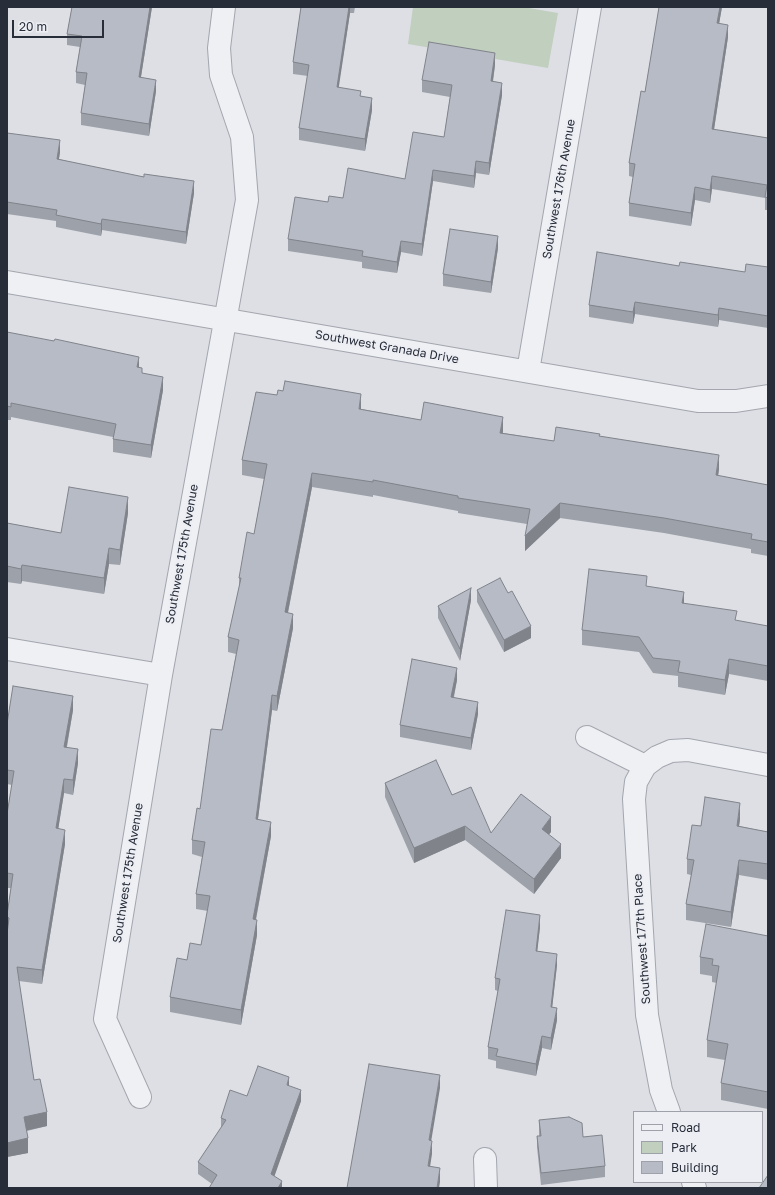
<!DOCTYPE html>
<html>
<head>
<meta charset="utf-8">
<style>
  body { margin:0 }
  #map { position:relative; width:775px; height:1195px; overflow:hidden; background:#dddfe5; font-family:"Golos Text",sans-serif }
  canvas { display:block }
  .frame { position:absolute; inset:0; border:8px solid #282d3a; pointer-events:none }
  .legend { position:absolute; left:633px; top:1111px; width:130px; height:72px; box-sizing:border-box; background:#eceef3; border:1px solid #9ea1a9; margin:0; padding:5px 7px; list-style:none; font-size:12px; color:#282d3a }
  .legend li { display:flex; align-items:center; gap:8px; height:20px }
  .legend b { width:20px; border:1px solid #9ea1a9 }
  .scale { position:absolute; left:12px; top:20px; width:92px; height:18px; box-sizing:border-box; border:2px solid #282d3a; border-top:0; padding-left:5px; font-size:12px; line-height:14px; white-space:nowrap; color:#282d3a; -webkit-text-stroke:3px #eceef3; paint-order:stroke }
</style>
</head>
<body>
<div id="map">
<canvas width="775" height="1195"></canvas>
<div class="frame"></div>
<ul class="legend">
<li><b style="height:5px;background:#eff0f4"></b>Road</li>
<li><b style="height:11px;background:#c1cfbe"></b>Park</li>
<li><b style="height:11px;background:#b7bbc5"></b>Building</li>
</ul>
<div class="scale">20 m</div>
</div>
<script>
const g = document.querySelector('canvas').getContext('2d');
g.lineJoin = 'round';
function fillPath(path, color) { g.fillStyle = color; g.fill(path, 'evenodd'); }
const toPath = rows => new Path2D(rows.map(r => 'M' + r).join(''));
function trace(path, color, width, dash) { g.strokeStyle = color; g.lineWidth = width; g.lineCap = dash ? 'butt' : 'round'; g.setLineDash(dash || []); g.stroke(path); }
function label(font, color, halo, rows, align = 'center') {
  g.font = font + ' "Golos Text",sans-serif'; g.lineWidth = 4; g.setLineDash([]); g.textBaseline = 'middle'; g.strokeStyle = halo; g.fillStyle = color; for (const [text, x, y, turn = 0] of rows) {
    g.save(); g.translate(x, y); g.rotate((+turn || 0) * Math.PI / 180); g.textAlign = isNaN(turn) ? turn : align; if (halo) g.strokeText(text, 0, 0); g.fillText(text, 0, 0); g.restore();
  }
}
const green = toPath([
  [413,7,523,7,558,13,548,68,408,44]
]);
const minor = toPath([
  [7,282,698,401,736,401,768,396],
  [528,371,590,7],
  [7,649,161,675],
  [587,737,645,766,657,757,671,751,688,750,768,765],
  [645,766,636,782,634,799,647,1015,661,1090,669,1112],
  [140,1097,105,1019,161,675,247,200,242,137,221,75,219,48,224,7],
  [485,1159,486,1188],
  [693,1182,695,1188]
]);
const wall = toPath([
  [72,7,152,7,141,77,156,91,149,136,81,125,81,113,85,85,76,83,76,72,80,47,67,45,67,34],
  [301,7,355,7,354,13,350,13,338,88,361,96,372,110,365,151,299,140,299,128,308,76,293,74,293,62],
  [656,7,722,7,719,23,728,37,714,130,768,138,768,210,765,210,765,198,712,189,710,203,695,200,691,226,629,216,629,203,633,177,629,176,629,163,645,92,659,8],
  [495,65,493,82,502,95,489,175,476,173,474,188,433,181,422,256,401,252,397,273,362,268,362,262,288,251,288,239,328,202,343,198,405,179,444,137,450,97,422,92,422,80],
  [7,133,60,152,59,159,194,193,186,244,102,230,101,236,56,227,56,221,7,214],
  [498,248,491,293,443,286,443,274],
  [679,266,745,272,768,267,768,328,719,320,718,327,635,314,633,324,589,317,589,305],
  [7,332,139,367,142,373,163,390,151,458,113,452,113,437,11,417,11,420,7,420],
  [361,409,421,420,554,441,600,436,719,469,718,476,768,485,768,556,751,553,751,549,664,533,560,518,525,551,527,524,458,513,458,511,373,495,373,497,312,487,288,613,293,628,277,711,272,710,258,819,271,836,256,920,257,935,241,1025,170,1012,170,997,187,960,201,945,208,911,196,909,196,894,202,857,192,854,192,840,222,730,236,654,228,652,228,637,239,588,239,578,254,534,264,479,242,475,242,460],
  [128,513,120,565,109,564,104,594,22,581,21,584,7,582,7,523,61,533],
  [647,586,684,603,737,621,768,626,768,681,729,674,725,695,678,687,678,676,653,673,639,652,582,645,582,630],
  [477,590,531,638,504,652,477,602],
  [471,600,460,661,438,618,438,606],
  [457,680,454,697,478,714,471,750,400,737,400,725],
  [73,710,67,747,78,763,73,795,64,793,58,829,65,844,42,984,19,981,34,1080,47,1126,27,1131,28,1153,7,1157,7,915,11,888,7,888,7,815,12,785,7,784,7,724],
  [385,783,452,795,491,833,551,832,549,834,561,858,534,894,465,840,414,863,385,797],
  [740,819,739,826,768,832,768,880,739,875,731,927,686,920,686,904,691,875,687,874,687,859,701,826],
  [540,927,537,951,557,965,552,1007,557,1020,551,1050,542,1048,536,1076,496,1068,496,1061,488,1059,488,1047,498,991,495,990,495,978],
  [768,936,768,1109,721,1100,721,1083,725,1060,707,1057,707,1040,717,983,712,982,712,976,700,974,700,957],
  [289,1086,301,1101,274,1176,282,1188,212,1184,198,1174,198,1162,221,1128,221,1118,247,1096],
  [539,1120,583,1137,605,1166,605,1177,541,1185,537,1147,537,1136,539,1136]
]);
const shadedWall = toPath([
  [150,7,152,7,139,89,139,77],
  [349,7,350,7,350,13,337,99,337,87],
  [720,7,722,7,717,36,717,23],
  [728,25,728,37,712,142,712,129],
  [495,53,495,65,491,93,491,81],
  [156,80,156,91,149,136,149,124],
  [502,83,502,95,489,175,489,163],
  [372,98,372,110,365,151,365,139],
  [60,140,60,152,57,170,57,159],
  [476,161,476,173,474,188,474,176],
  [433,170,433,181,422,256,422,244],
  [712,176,712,189,710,203,710,190],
  [194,181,194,193,186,244,186,232],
  [695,187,695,200,691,226,691,213],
  [102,219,102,230,101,236,101,224],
  [498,236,498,248,491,293,491,282],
  [401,241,401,252,397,273,397,262],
  [635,302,635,314,633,324,633,312],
  [719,308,719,320,718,327,718,315],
  [139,357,139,370,137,367],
  [163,377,163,390,151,458,151,445],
  [361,394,361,409,359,409],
  [503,417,503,432,500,448,500,433],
  [719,455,719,469,716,490,716,475],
  [312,473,312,487,285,627,285,612],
  [128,497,128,513,120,565,120,550],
  [560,503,560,518,525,551,525,536],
  [109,548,109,564,104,594,104,578],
  [22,565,22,581,21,584,21,569],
  [471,588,471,600,460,661,460,649],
  [684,592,684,607,682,603],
  [293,614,293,628,277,711,277,696],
  [531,626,531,638,504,652,504,640],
  [729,659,729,674,725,695,725,680],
  [457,668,457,680,451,709,451,697],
  [272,695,272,710,256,834,256,819],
  [73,696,73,710,64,761,64,747],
  [478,702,478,714,471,750,471,738],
  [78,749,78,763,73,795,73,780],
  [64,779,64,793,56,843,56,828],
  [740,803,740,819,737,841,737,826],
  [551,817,551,832,542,843,542,829],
  [271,822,271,836,253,934,253,919],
  [465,826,465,840,414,863,414,848],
  [65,830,65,844,42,984,42,970],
  [561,844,561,858,534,894,534,879],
  [739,860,739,875,731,927,731,912],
  [540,915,540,927,536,963,536,951],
  [257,920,257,935,241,1025,241,1010],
  [557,954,557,965,551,1018,551,1007],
  [557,1008,557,1020,551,1050,551,1038],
  [542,1036,542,1048,536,1076,536,1064],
  [440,1075,440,1088,429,1154,429,1140],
  [289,1077,289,1089,287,1085],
  [301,1090,301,1101,271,1186,271,1174],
  [47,1112,47,1126,24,1131,24,1117],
  [28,1138,28,1153,7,1157,7,1143],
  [432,1141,432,1154,428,1180,428,1166],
  [440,1168,440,1182,439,1188,437,1188],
  [282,1181,282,1188,278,1188]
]);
const building = toPath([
  [72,7,150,7,139,77,156,80,149,124,81,113,87,73,76,72,82,36,67,34,72,7],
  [301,7,349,7,337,87,361,91,360,96,372,98,365,139,299,128,309,65,293,62,301,7],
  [659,7,720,7,717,23,728,25,712,129,768,138,768,198,765,197,767,185,712,176,710,190,695,187,691,213,629,203,635,164,629,163,641,91,645,92,659,7],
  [429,42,495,53,491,81,502,83,489,163,476,161,474,176,433,170,422,244,401,241,397,262,362,256,363,251,288,239,295,197,328,202,329,196,343,198,348,168,405,179,413,132,444,137,452,85,422,80,429,42],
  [7,133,60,140,57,159,144,177,144,174,194,181,186,232,102,219,101,224,56,215,57,210,7,202,7,133],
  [450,229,498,236,491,282,443,274,450,229],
  [597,252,679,266,680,262,745,272,746,264,768,267,768,316,719,308,718,315,635,302,633,312,589,305,597,252],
  [7,332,54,341,55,339,139,357,137,367,142,368,142,373,163,377,151,445,113,439,116,424,11,403,11,407,7,406,7,332],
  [285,381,361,394,359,409,421,420,424,402,503,417,500,433,554,441,556,427,600,434,599,436,719,455,716,475,768,485,768,542,751,539,752,534,664,518,560,503,525,536,530,509,458,498,458,496,373,480,373,482,312,473,285,612,293,614,277,696,272,695,256,819,271,822,253,919,257,920,241,1010,170,997,177,958,187,960,190,943,201,945,210,896,196,894,205,842,192,840,197,808,200,809,211,729,222,730,239,640,228,637,241,578,239,578,247,532,254,534,267,464,242,460,256,392,277,395,278,390,283,391,285,381],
  [69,487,128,497,120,550,109,548,104,578,22,565,21,569,7,566,7,523,61,533,69,487],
  [589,569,647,576,646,586,684,592,682,603,737,611,735,620,768,626,768,666,729,659,725,680,678,672,680,661,653,658,639,637,582,630,589,569],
  [500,578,508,593,512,591,531,626,504,640,477,590,500,578],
  [471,588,460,649,438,606,471,588],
  [412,659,457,668,451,697,478,702,471,738,400,725,412,659],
  [13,686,73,696,64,747,78,749,73,780,64,779,56,828,65,830,42,970,17,967,34,1080,40,1079,47,1112,24,1117,28,1138,7,1143,7,934,9,918,7,917,7,915,13,874,7,873,7,814,14,771,7,770,7,724,13,686],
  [436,760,452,795,471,787,491,833,521,794,551,817,542,829,561,844,534,879,465,826,414,848,385,783,436,760],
  [705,797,740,803,737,826,768,832,768,864,739,860,731,912,686,904,694,860,687,859,692,825,701,826,705,797],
  [506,910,540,915,536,951,557,954,551,1007,557,1008,551,1038,542,1036,536,1064,496,1056,498,1049,488,1047,500,979,495,978,506,910],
  [706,924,768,936,768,1092,721,1083,728,1044,707,1040,719,966,712,965,713,959,700,957,706,924],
  [369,1064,440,1075,429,1140,432,1141,428,1166,440,1168,437,1188,347,1188,369,1064],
  [258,1066,289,1077,287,1085,301,1090,271,1174,282,1181,278,1188,209,1188,217,1175,198,1162,226,1120,221,1118,230,1090,247,1096,258,1066],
  [569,1117,582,1123,583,1137,602,1135,605,1166,541,1173,537,1136,541,1136,539,1120,569,1117],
  [768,1175,768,1188,759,1188,768,1175]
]);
const streetNames = [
  ["Southwest 176th Avenue",559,189,-80],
  ["Southwest Granada Drive",387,347,10],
  ["Southwest 175th Avenue",182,554,-80],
  ["Southwest 175th Avenue",128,873,-81],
  ["Southwest 177th Place",642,939,-94]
];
fillPath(green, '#c1cfbe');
trace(minor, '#a3a6ae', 24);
trace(minor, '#eff0f4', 22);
fillPath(wall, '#9da1a9');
fillPath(shadedWall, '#80838a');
fillPath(building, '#b7bbc5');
trace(building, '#80838a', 1);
label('12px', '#282d3a', '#eceef3', streetNames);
</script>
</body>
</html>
